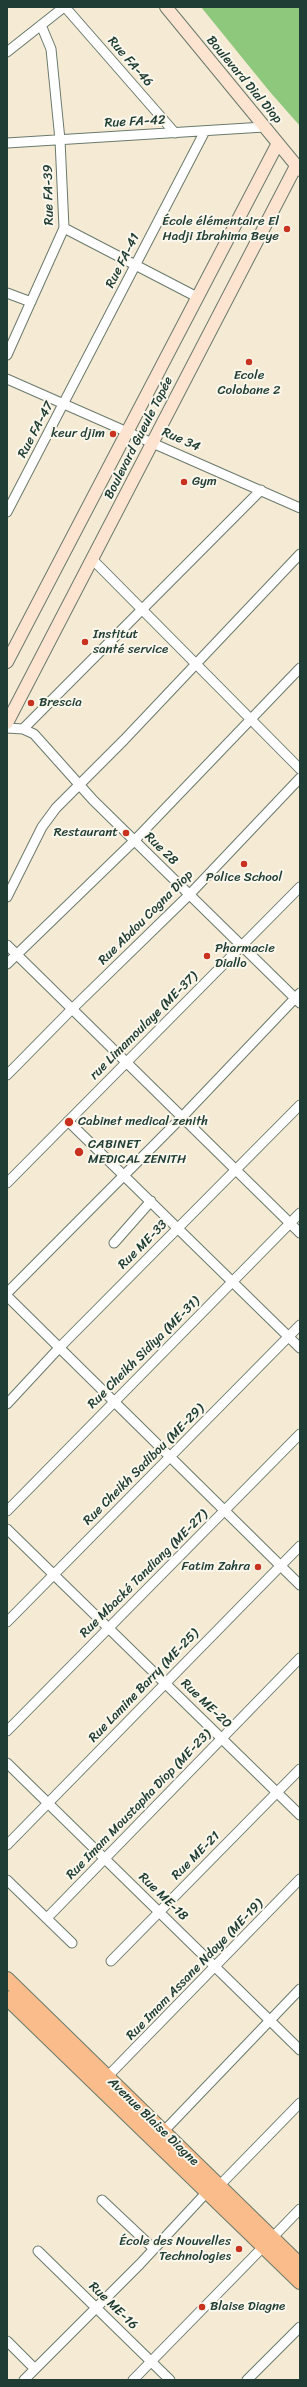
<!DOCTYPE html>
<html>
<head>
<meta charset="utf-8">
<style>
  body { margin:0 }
  #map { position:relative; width:307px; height:2387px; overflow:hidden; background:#f5ebd4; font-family:Sriracha,sans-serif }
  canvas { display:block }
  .frame { position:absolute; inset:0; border:8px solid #1f3d34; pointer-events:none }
</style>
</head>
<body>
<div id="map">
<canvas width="307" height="2387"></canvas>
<div class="frame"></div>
</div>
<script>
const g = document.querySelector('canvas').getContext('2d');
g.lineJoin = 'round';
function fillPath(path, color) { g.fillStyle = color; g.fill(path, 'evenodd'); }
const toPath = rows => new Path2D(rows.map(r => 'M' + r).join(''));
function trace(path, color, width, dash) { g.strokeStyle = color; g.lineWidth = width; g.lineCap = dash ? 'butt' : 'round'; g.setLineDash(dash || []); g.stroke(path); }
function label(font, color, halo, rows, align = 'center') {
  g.font = font + ' Sriracha,sans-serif'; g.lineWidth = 4; g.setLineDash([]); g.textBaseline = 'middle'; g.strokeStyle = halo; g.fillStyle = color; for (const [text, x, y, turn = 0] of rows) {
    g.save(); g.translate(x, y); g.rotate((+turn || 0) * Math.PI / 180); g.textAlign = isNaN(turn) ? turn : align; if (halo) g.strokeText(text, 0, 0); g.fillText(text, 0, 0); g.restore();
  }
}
const green = toPath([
  [201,7,300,7,300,126,270,92]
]);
const street = toPath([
  [65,7,175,133],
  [7,52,64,7],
  [7,143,264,127],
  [64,228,197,297],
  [7,293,31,302],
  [7,355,64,228,60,140,51,49,41,25],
  [7,379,300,508],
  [7,512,205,131],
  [92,559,300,769],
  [7,728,23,729,34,734,93,800,300,1003],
  [23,729,261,490],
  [7,897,42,827,56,808,124,740,300,554],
  [7,945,300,1233],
  [7,964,134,841,300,668],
  [7,1075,72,1009,189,895,300,778],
  [68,1121,300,1348],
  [7,1183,300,887],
  [114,1243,151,1201],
  [7,1293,182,1117,300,993],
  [7,1296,300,1585],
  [7,1404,59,1348,300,1105],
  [7,1511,300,1213],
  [7,1529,300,1815],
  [7,1622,300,1325],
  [7,1731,300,1434],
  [7,1763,300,2050],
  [7,1845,300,1546],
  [7,1880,72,1943],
  [47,1918,300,1658],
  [111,1961,300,1769],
  [107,2077,300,1879],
  [163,2132,300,1989],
  [219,2186,300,2103],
  [102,2200,154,2249],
  [272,2238,300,2209],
  [38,2251,170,2380],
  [7,2341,35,2369],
  [24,2380,140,2264,206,2193],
  [133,2380,263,2247],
  [247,2380,300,2327]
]);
const secondary = toPath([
  [166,7,300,170],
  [7,662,278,143],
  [7,723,296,166]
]);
const primary = toPath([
  [7,1979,300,2265],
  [7,1998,300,2282]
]);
const markers = [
  [287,229,4,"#c8321e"],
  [249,362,4,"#c8321e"],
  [113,434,4,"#c8321e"],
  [184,482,4,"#c8321e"],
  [85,642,4,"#c8321e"],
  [31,703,4,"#c8321e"],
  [126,833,4,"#c8321e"],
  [244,864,4,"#c8321e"],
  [207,956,4,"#c8321e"],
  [69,1122,5,"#c8321e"],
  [79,1152,5,"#c8321e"],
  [258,1567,4,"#c8321e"],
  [239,2249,4,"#c8321e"],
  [202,2307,4,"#c8321e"]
];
const streetNames = [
  ["Rue FA-46",130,62,49],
  ["Boulevard Dial Diop",244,80,50],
  ["Rue FA-42",135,122,-3],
  ["Rue FA-39",49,195,-91],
  ["Rue FA-41",123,261,-63],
  ["Rue FA-47",36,430,-62],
  ["Boulevard Gueule Tapée",139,438,-63],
  ["Rue 34",181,440,24],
  ["Rue 28",161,849,44],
  ["Rue Abdou Cogna Diop",146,918,-45],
  ["rue Limamoulaye (ME-37)",144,1026,-45],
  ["Rue ME-33",143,1245,-45],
  ["Rue Cheikh Sidiya (ME-31)",144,1353,-45],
  ["Rue Cheikh Sadibou (ME-29)",144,1465,-45],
  ["Rue Mbacké Tandiang (ME-27)",144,1574,-45],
  ["Rue Lamine Barry (ME-25)",144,1686,-46],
  ["Rue ME-20",206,1704,44],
  ["Rue Imam Moustapha Diop (ME-23)",139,1805,-46],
  ["Rue ME-21",196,1856,-45],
  ["Rue ME-18",163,1897,44],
  ["Rue Imam Assane Ndoye (ME-19)",195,1970,-46],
  ["Avenue Blaise Diagne",153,2122,44],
  ["Rue ME-16",113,2306,44]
];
const poiNames = [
  ["École élémentaire El",279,222,"right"],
  ["Hadji Ibrahima Beye",279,237,"right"],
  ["Ecole",249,376,"center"],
  ["Colobane 2",249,391,"center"],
  ["keur djim",105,434,"right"],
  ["Gym",192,482],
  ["Institut",93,635],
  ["santé service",93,650],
  ["Brescia",39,703],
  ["Restaurant",118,833,"right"],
  ["Police School",244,878,"center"],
  ["Pharmacie",215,949],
  ["Diallo",215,964],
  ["Cabinet medical zenith",78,1122],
  ["CABINET",88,1145],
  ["MEDICAL ZENITH",88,1160],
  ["Fatim Zahra",250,1567,"right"],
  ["École des Nouvelles",231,2242,"right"],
  ["Technologies",231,2257,"right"],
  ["Blaise Diagne",210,2307]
];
fillPath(green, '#8ec87c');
trace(street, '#6a7a6c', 11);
trace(secondary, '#6a7a6c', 14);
trace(primary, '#6a7a6c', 16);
trace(street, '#fff', 9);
trace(secondary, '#fde4d0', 12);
trace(primary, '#f9bc8a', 14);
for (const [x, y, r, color] of markers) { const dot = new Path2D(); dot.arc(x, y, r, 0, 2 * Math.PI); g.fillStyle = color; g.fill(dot); trace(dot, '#fbf7ec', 1.5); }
label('13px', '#1f3d34', '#fbf7ec', streetNames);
label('13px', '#1f3d34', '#fbf7ec', poiNames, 'left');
</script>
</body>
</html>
